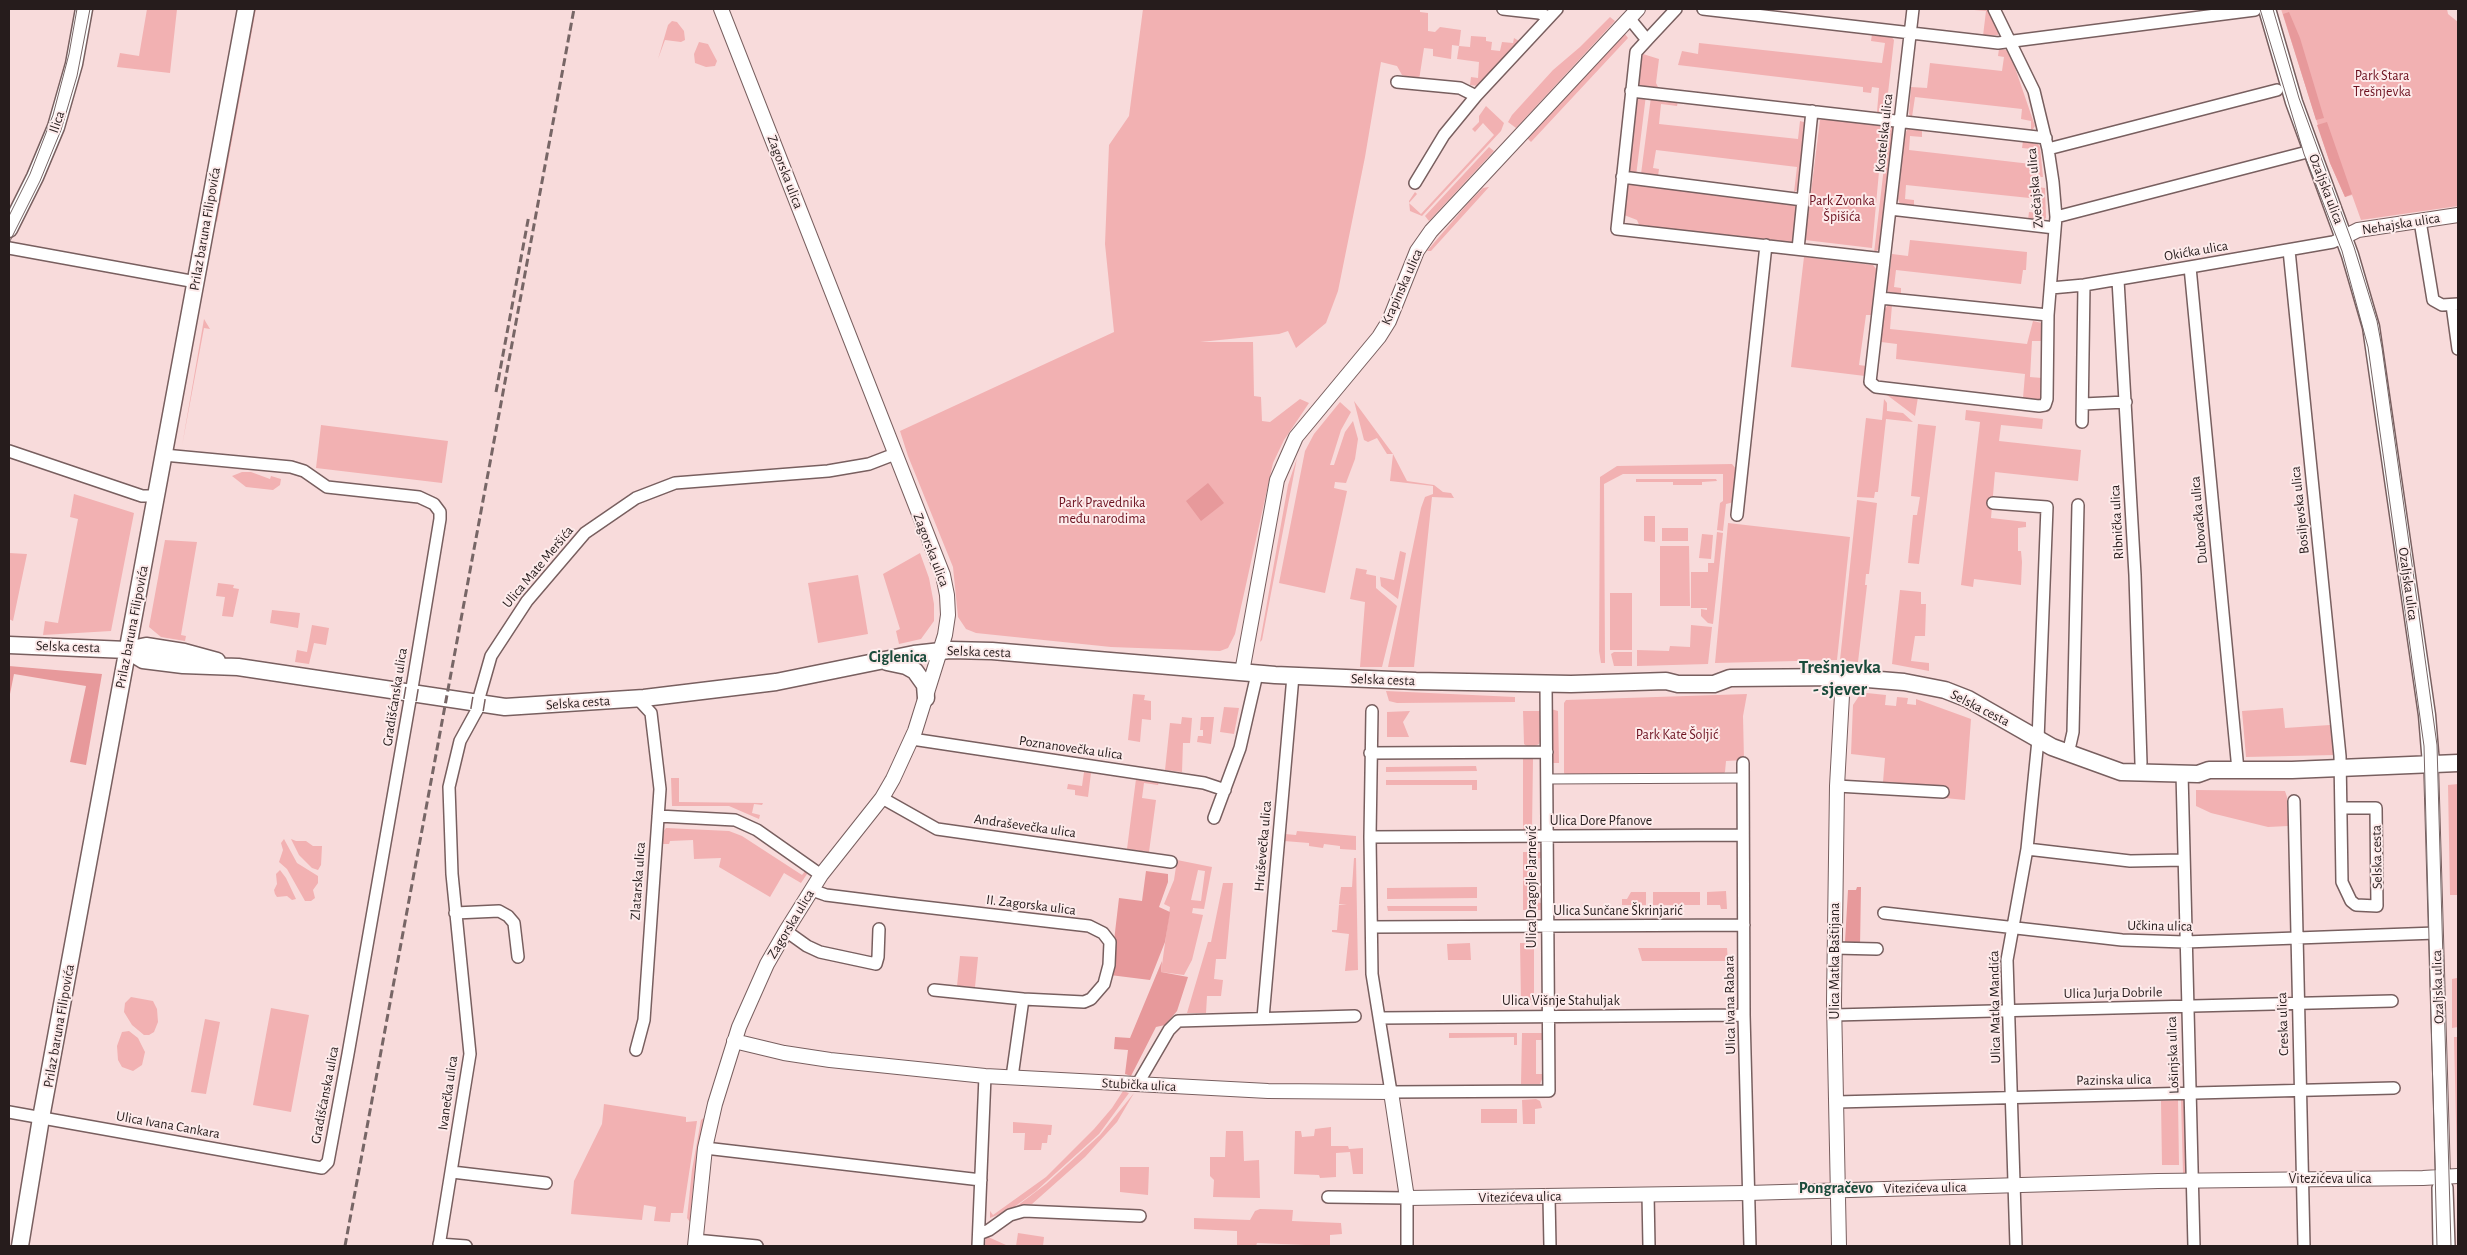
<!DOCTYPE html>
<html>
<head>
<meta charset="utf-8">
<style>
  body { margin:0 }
  #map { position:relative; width:2467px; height:1255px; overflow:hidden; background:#f8dbdb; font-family:"Alegreya Sans",sans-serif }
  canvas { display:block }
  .frame { position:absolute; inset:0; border:10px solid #261c1c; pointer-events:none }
</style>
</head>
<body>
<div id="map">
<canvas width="2467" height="1255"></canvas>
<div class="frame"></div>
</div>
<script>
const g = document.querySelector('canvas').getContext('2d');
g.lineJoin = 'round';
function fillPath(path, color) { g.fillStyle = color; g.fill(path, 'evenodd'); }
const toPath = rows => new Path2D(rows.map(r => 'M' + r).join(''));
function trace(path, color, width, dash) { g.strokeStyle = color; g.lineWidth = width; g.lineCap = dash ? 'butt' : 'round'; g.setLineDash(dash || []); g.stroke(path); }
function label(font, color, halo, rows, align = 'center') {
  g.font = font + ' "Alegreya Sans",sans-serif'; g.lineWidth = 4; g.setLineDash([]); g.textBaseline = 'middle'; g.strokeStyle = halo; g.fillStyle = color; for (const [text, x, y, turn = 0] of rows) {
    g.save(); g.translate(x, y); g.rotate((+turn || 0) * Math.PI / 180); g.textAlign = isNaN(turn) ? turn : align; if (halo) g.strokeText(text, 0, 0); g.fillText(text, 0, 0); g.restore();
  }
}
const green = toPath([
  [147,9,177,9,170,73,117,67,120,53,139,56],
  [253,9,256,9,217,222,215,219],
  [1143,9,1420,9,1420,12,1428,13,1428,31,1435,32,1440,27,1461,30,1459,46,1470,47,1471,36,1486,37,1486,41,1492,42,1491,50,1500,51,1502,42,1513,43,1514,38,1519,41,1478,86,1470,85,1471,77,1478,78,1479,62,1457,59,1459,46,1452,45,1451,59,1433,56,1433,49,1424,48,1419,80,1402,75,1397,66,1381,62,1365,157,1338,291,1326,323,1296,348,1288,331,1279,334,1200,342,1253,342,1254,396,1261,397,1262,421,1270,422,1300,399,1309,403,1284,440,1273,463,1235,634,1228,648,1220,651,1111,647,976,633,966,629,958,617,953,567,908,456,900,431,1114,332,1105,244,1109,145,1129,116],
  [1962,9,1987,9,1999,27,1998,35,1983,36,1986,11],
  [2281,9,2447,9,2448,14,2458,22,2458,206,2361,220,2352,195,2345,197,2330,163],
  [1610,17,1615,21,1516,128,1508,122,1512,115,1553,70,1580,47],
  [672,21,677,22,684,31,685,40,681,42,665,40,658,59,668,25],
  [1625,34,1628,38,1531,142,1527,138],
  [1872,34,1891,36,1894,40,1886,111,1883,113,1877,112,1879,88,1872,87,1871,93,1863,92,1863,87,1678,65,1682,51,1698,54,1699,43,1882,63,1885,43,1871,41],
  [699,42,708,44,717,61,715,66,706,67,695,63,694,54],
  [1999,49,2007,50,2011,56,2035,126,2033,129,2031,130,2031,121,2021,119,2022,109,1915,97,1912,117,1909,114,1911,87,1927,88,1930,63,2002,71,2004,57,1998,56],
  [1643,54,1659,59,1656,83,1659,89,1641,87,1637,84],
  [1646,95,1636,176,1629,175,1628,170,1635,102,1637,96],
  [1651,97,1678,101,1677,106,1661,104,1659,124,1798,139,1800,121,1807,123,1799,189,1794,192,1797,167,1656,150,1653,168,1659,169,1658,176,1641,174],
  [1486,106,1504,123,1501,131,1422,216,1410,211,1409,201,1415,192,1417,194,1409,203,1421,214,1494,135,1483,123,1475,132,1472,129,1479,122,1479,116],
  [1824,118,1881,125,1883,128,1872,248,1805,240,1820,120],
  [1889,124,1893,125,1893,129,1880,248,1874,253],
  [1908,129,1922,129,1922,137,1910,136,1909,150,2031,164,2033,149,2022,148,2023,141,2037,143,2040,147,2043,177,2031,177,2030,186,2045,188,2046,218,2042,221,2028,220,2029,212,2038,213,2039,199,1906,185,1905,199,1914,200,1914,207,1900,204,1898,199,1905,133],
  [1489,147,1494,151,1429,221,1425,216],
  [1629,183,1797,205,1793,242,1771,242,1640,227,1637,220,1624,215,1626,186],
  [1489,187,1431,251,1427,251,1470,201,1483,188],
  [1910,240,2027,252,2026,270,2023,270,2021,284,1896,270,1894,287,1901,288,1901,294,1889,293,1887,289,1892,254,1908,256],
  [1804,257,1873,265,1878,271,1872,315,1866,315,1859,365,1866,366,1865,376,1791,367],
  [1888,305,1892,305,1890,329,1919,332,2027,344,2033,321,2042,323,2043,341,2032,341,2030,377,2042,378,2042,397,2038,400,2023,398,2025,374,1896,359,1897,344,1881,342,1885,309],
  [204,319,210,329,204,328,182,446],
  [1883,392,1918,397,1915,416],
  [1884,399,1887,403,1887,411,1903,413,1913,422,1886,419,1878,492,1875,492,1874,498,1857,497,1866,418,1882,420],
  [1354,401,1393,454,1407,481,1434,485,1443,492,1451,493,1454,498,1432,497,1414,667,1388,667,1421,508,1425,497,1433,494,1433,486,1390,481,1393,454,1387,454,1377,438,1368,442,1364,440],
  [1340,402,1351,412,1341,430,1330,465,1334,465,1345,432,1353,421,1358,439,1355,459,1346,483,1335,482,1334,488,1347,491,1325,593,1279,583,1305,451,1314,434],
  [1966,410,2043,419,2042,429,2001,425,1999,441,2081,450,2078,481,1995,472,1991,518,2026,522,2026,527,2018,528,2018,551,2021,551,2022,562,2021,585,1974,579,1973,587,1961,585,1980,422,1965,420],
  [1918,424,1936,426,1919,564,1908,563,1913,515,1917,515,1920,497,1911,496],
  [321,425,448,441,442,483,316,468],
  [1297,458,1262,640,1260,642,1288,485],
  [1732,464,1737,470,1734,502,1726,504,1723,531,1717,530,1720,503,1723,501,1723,474,1623,474,1604,484,1605,663,1601,663,1599,651,1600,477,1617,466],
  [242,472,251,472,270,479,271,476,281,479,280,485,273,490,246,487,232,476],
  [1636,479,1716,479,1717,481,1702,482,1702,485,1673,485,1673,482,1636,482],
  [74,494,134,513,111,631,43,635,45,621,58,623,78,519,70,517],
  [1857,500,1877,503,1869,574,1866,574,1865,585,1867,585,1858,662,1840,660],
  [1644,516,1655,516,1655,542,1644,541],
  [1728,523,1850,537,1837,660,1715,663],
  [1662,528,1688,528,1688,541,1662,541],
  [1717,532,1723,533,1713,624,1708,623,1701,616,1701,609,1707,610,1707,608,1691,608,1691,572,1708,572,1708,563,1714,563],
  [1702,534,1713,535,1711,559,1699,558],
  [165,540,197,542,181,635,186,636,185,641,161,637,149,627],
  [1660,546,1689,546,1690,606,1660,606],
  [1400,551,1406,553,1398,599,1381,586,1380,577,1394,580],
  [9,553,27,554,13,621,9,619],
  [920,553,929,578,934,604,934,621,921,639,899,644,896,631,900,629,883,574],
  [1356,568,1367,570,1366,574,1376,576,1376,588,1397,606,1382,667,1360,667,1365,602,1350,599],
  [858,575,868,634,818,643,808,583],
  [218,583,234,585,233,588,239,589,233,617,222,616,225,597,216,596],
  [1900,590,1921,592,1921,604,1926,604,1925,636,1915,636,1911,661,1929,663,1929,671,1892,664],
  [1610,593,1632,593,1632,650,1610,650],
  [272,610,300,613,298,628,270,623],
  [312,625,329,628,326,645,314,643,309,664,295,662,297,650,307,652],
  [1691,625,1712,627,1708,664,1637,666,1637,650,1669,651,1670,646,1690,647],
  [1614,652,1632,652,1632,666,1614,666,1611,654],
  [1386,691,1515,697,1515,702,1397,703,1389,701],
  [1867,693,1886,695,1885,705,1896,706,1897,697,1908,698,1907,704,1916,705,1916,699,1971,719,1965,800,1945,798,1946,788,1883,782,1885,758,1851,754,1853,705,1859,696],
  [1133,694,1145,695,1144,700,1151,701,1151,720,1142,719,1140,742,1128,740],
  [1747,694,1743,716,1744,760,1726,761,1725,772,1723,774,1566,775,1564,773,1564,703,1566,700],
  [1224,707,1239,708,1234,734,1220,732],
  [2283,708,2285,728,2330,725,2334,755,2246,757,2242,711],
  [1551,709,1558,711,1559,763,1552,763],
  [1410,711,1403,722,1409,737,1387,737,1387,712],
  [1523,711,1540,711,1541,738,1539,744,1535,746,1528,747,1524,744],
  [1182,717,1192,718,1190,743,1183,743,1182,772,1165,770,1170,723,1181,724],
  [1201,717,1214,717,1211,744,1197,742,1198,736,1203,736,1203,730,1200,730],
  [1523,759,1533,759,1532,829,1523,829],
  [1476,766,1477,771,1386,772,1386,767],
  [1084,772,1091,773,1088,797,1075,795,1075,790,1067,789,1068,784,1082,786],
  [671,778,679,778,679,802,763,803,762,805,754,804,752,813,760,815,759,819,729,806,672,806],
  [1136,779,1159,782,1158,785,1144,783,1142,798,1156,800,1149,852,1127,849],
  [1386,780,1477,780,1477,790,1472,790,1472,785,1386,785],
  [2458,784,2457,895,2450,895,2448,785],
  [2196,790,2285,791,2287,797,2288,826,2268,827,2211,813,2196,806],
  [666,828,729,831,742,836,802,875,807,869,809,871,801,883,784,873,770,897,719,867,721,858,694,859,693,840,670,841,669,844,663,844,663,832],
  [1297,831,1356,836,1356,850,1340,849,1340,846,1324,844,1323,848,1309,846,1309,843,1284,841,1285,834,1296,835],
  [284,839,297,863,318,876,318,883,313,890,315,898,311,901,305,901,287,869,279,862,283,850,281,843],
  [291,839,296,841,306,841,313,846,322,846,321,865,318,870,312,868,299,855],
  [1523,852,1541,852,1541,858,1533,859,1533,902,1542,903,1542,910,1523,910],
  [1354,858,1356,858,1358,970,1345,971,1349,934,1332,932,1332,930,1337,930,1339,905,1347,905,1339,904,1341,887,1352,887],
  [1177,860,1212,867,1204,909,1193,908,1192,913,1203,915,1192,960,1184,975,1161,972,1170,907,1164,904,1174,880],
  [1198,870,1205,871,1201,901,1191,900],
  [280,870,286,878,296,899,292,900,287,896,277,897,275,894,274,890,277,884,276,874],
  [1223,883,1233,883,1226,959,1216,959,1214,979,1223,980,1221,996,1207,996,1206,1013,1187,1013,1208,942,1211,942],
  [1477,887,1477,898,1387,899,1387,888],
  [1726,891,1727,909,1721,909,1720,905,1707,905,1707,892],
  [1631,892,1646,892,1646,905,1622,905,1622,899,1627,899],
  [1653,892,1700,892,1700,905,1653,905],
  [1387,906,1477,906,1477,911,1388,911],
  [1470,943,1471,960,1448,960,1447,944],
  [1520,943,1534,943,1534,1000,1521,1000],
  [1638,948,1727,948,1728,961,1642,961],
  [960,956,978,957,975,987,957,986],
  [2457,978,2458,1027,2452,1028,2452,979],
  [131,997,153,1001,157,1009,158,1022,154,1032,149,1035,144,1035,132,1025,124,1012,125,1003],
  [271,1008,309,1015,291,1112,253,1105],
  [205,1019,220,1022,206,1094,191,1092],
  [129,1031,138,1038,145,1052,142,1065,133,1071,122,1067,118,1060,117,1046,122,1032],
  [1449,1033,1517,1033,1517,1045,1514,1045,1514,1037,1449,1038],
  [1522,1033,1543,1033,1543,1040,1536,1040,1536,1074,1544,1074,1540,1084,1521,1084],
  [2454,1037,2458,1037,2458,1164,2457,1163],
  [1123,1091,1129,1093,1099,1134,1036,1191,1010,1210,990,1218,990,1211,993,1215,1046,1177,1094,1129,1112,1108],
  [1134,1093,1117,1122,1085,1157,1032,1204,1025,1204,1013,1209,1046,1184,1100,1135],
  [1536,1099,1540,1101,1542,1108,1535,1109,1535,1124,1523,1124,1522,1100],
  [2178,1100,2179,1165,2162,1165,2161,1101],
  [2181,1100,2185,1100,2187,1174,2183,1174],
  [604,1104,686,1117,686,1122,697,1121,683,1213,671,1213,670,1222,654,1221,656,1207,644,1205,642,1220,571,1214,574,1181,602,1124],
  [1481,1109,1517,1109,1517,1123,1481,1123],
  [705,1117,694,1178,690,1222,687,1218,692,1170,701,1120],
  [1013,1122,1052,1125,1051,1135,1048,1135,1047,1143,1042,1143,1041,1150,1024,1150,1025,1133,1013,1133],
  [1331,1127,1331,1146,1348,1146,1349,1149,1363,1148,1363,1174,1353,1174,1350,1152,1336,1153,1336,1177,1320,1178,1319,1175,1294,1174,1295,1131,1301,1131,1302,1137,1314,1136,1315,1129],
  [1226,1131,1243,1131,1244,1161,1259,1160,1260,1198,1213,1197,1214,1180,1210,1176,1210,1157,1225,1157],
  [1120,1167,1149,1167,1148,1195,1120,1192],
  [1260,1209,1293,1210,1292,1221,1341,1223,1342,1234,1330,1235,1330,1246,1257,1243,1256,1246,1237,1246,1237,1231,1194,1229,1194,1218,1250,1220,1255,1211],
  [1018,1233,1044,1237,1043,1246,985,1246,986,1236,1006,1245,1016,1246]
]);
const forest = toPath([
  [2289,12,2300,38,2324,118,2316,120,2283,14],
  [2327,122,2352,194,2345,197,2330,163,2317,125],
  [1208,483,1224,503,1201,521,1186,501],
  [9,666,102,674,86,765,70,762,86,686,14,674,9,699],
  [1146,871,1168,874,1168,882,1159,907,1170,912,1165,942,1150,980,1110,975,1119,898,1142,901],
  [1857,887,1861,887,1860,946,1848,945,1845,942,1848,890,1856,890],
  [1162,961,1161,972,1188,977,1177,1011,1165,1025,1156,1027,1131,1076,1125,1074,1128,1050,1114,1049,1115,1037,1130,1038]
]);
const pedestrian = toPath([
  [1547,779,1743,778]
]);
const minor = toPath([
  [1503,9,1539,13,1549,17],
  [1703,9,1998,43,2255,10],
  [1913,9,1870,382,1876,387,2039,406,2045,405,2047,399,2048,315,2056,217,2053,182,2048,149,2034,91,1994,9],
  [1629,18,1647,40,1636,52,1617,229,1884,259],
  [1647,40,1676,9],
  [1397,82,1460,88,1476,96],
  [1631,91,2046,138],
  [2048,149,2277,90],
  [1622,177,1803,200],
  [1415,183,1444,135,1476,96,1557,9],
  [1890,209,2055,228],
  [2056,217,2311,151],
  [2420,221,2433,300,2442,305,2458,304],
  [9,248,196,282],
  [1798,249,1812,111],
  [2289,250,2340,756,2342,882,2351,901,2356,905,2377,906,2376,808,2341,808],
  [2190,267,2238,770],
  [2118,280,2135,575,2141,763],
  [2051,288,2084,285,2190,267,2333,242,2344,237],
  [1880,298,2048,315],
  [2452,305,2458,349],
  [2083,404,2126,402],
  [2082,422,2084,285],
  [9,451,142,496,156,496],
  [164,455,291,467,304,471,327,487,419,497,434,504,440,512,440,519,412,688],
  [1993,503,2047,507,2038,740,2027,849,2007,960,2016,1246],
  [1737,515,1766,245],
  [479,698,491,656,527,601,585,533,636,498,675,483,828,471,869,464,895,454],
  [1372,711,1370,837,1372,974,1391,1092,1549,1091,1546,684],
  [912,739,1204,783,1225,790],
  [1370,753,1547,752],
  [2068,754,2073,732,2078,505],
  [1743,763,1744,1015,1750,1246],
  [2182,773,2194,1246],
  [1837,786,1943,792],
  [882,798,937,829,1171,862],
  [2294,801,2304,1246],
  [658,816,735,820,757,830,821,875],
  [1214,818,1240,748,1257,674],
  [1370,837,1743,835],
  [2027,849,2130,861,2184,860],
  [812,890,826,895,898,904,1089,926,1103,933,1110,942,1109,965,1104,984,1091,999,1084,1002,1023,999,934,990],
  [455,913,499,911,508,916,514,923,518,957],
  [1884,913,2122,940,2185,942,2436,933],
  [1372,927,1744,925],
  [786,931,807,946,820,952,876,964,878,957,879,929],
  [1834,948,1877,949],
  [1834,1015,2392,1001],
  [1263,1018,1293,676],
  [1379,1018,1744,1015],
  [636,1050,644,1020,660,789,651,713,638,699],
  [1012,1077,1023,999],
  [1137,1085,1169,1030,1178,1021,1355,1016],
  [1836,1102,2394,1088],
  [9,1112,322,1168,328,1162,348,1054,410,700],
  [705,1148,981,1180],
  [452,1172,546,1183],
  [2443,1177,2447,1188,2449,1246],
  [1648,1194,1649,1246],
  [1328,1197,1407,1198,1407,1246],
  [1549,1197,1550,1246],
  [979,1234,989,1230,1010,1215,1024,1211,1140,1216],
  [695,1240,757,1246],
  [439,1244,466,1246],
  [439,1246,470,1054,452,874,449,787,460,741,477,710],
  [978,1246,985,1076],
  [2439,1246,2438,1188,2443,1177]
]);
const tertiary = toPath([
  [2344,237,2358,230,2458,215],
  [1242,672,1277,480,1296,437,1379,337,1389,321,1417,251,1431,231,1638,9],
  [2431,764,2443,1177],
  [734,1041,784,1053,830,1060,985,1076,1268,1091,1391,1092,1407,1198,1748,1193,2158,1181,2423,1178,2458,1176],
  [695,1246,705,1148,715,1104,739,1027,767,964,786,931,821,875,882,798,893,779,915,731,945,635,948,615,947,595,943,575,721,9],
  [1839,1246,1834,1002,1837,786,1843,677]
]);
const secondary = toPath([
  [2267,9,2294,102,2350,255,2371,327,2427,715,2431,764],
  [9,229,35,177,56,127,74,64,84,9],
  [9,645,127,650,146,646,184,652,217,661],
  [127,650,143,660,183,665,238,667,505,707,644,698,776,682,914,654,950,650,992,651,1275,675,1416,681,1571,684,1666,681,1678,684,1714,684,1730,678,1843,677,1904,682,1945,690,1968,699,2052,747,2121,772,2198,774,2209,770,2292,770,2458,763],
  [887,662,906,666,915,671,925,685,926,698],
  [20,1246,41,1118,246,9]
]);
const tram = toPath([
  [2260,9,2304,154,2342,251,2368,347,2424,746,2437,1246],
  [2273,9,2299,98,2354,247,2377,321,2382,348,2437,745,2451,1246],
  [9,216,30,174,53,115,69,54,77,9],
  [9,243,40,181,61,130,77,76,90,9]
]);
const rail = toPath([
  [496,392,529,215],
  [345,1246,574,9]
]);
const minorBridge = toPath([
  [410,700,412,688],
  [477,710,479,698]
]);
const parkNames = [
  ["Park Stara",2382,76],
  ["Trešnjevka",2382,92],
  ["Park Zvonka",1842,201],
  ["Špišića",1842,217],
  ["Park Pravednika",1102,503],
  ["među narodima",1102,519],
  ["Park Kate Šoljić",1677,735]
];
const streetNames = [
  ["Ilica",57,122,-71],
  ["Kostelska ulica",1884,133,-84],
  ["Zagorska ulica",785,172,69],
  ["Zvečajska ulica",2035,188,-95],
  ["Ozaljska ulica",2326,189,69],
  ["Nehajska ulica",2401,224,-9],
  ["Prilaz baruna Filipovića",205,229,-80],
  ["Okićka ulica",2196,251,-10],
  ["Krapinska ulica",1402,287,-66],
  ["Bosiljevska ulica",2300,510,-96],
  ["Dubovačka ulica",2199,520,-95],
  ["Ribnička ulica",2117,522,-93],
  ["Zagorska ulica",931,550,69],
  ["Ulica Mate Meršića",538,567,-50],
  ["Ozaljska ulica",2408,584,82],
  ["Prilaz baruna Filipovića",132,627,-79],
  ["Selska cesta",68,647,2],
  ["Selska cesta",979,652,2],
  ["Selska cesta",1383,680,2],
  ["Gradišćanska ulica",395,697,-81],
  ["Selska cesta",578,703,-4],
  ["Selska cesta",1980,708,27],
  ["Poznanovečka ulica",1071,748,8],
  ["Ulica Dore Pfanove",1601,821],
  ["Andraševečka ulica",1025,826,8],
  ["Hruševečka ulica",1263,846,-85],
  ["Selska cesta",2377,857,-91],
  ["Zlatarska ulica",638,881,-86],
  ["Ulica Dragojle Jarnević",1532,887,-90],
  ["II. Zagorska ulica",1031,905,7],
  ["Ulica Sunčane Škrinjarić",1618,911],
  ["Zagorska ulica",791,924,-59],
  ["Učkina ulica",2160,926,1],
  ["Ulica Matka Baštijana",1835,961,-90],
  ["Ozaljska ulica",2438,987,-92],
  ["Ulica Jurja Dobrile",2113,993,-1],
  ["Ulica Višnje Stahuljak",1561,1001],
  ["Ulica Ivana Rabara",1730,1005,-91],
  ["Ulica Matka Mandića",1995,1007,-91],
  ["Creska ulica",2283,1024,-92],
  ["Prilaz baruna Filipovića",59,1026,-80],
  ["Lošinjska ulica",2173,1055,-92],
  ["Pazinska ulica",2114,1080,-1],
  ["Stubička ulica",1139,1085,3],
  ["Ivanečka ulica",448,1093,-82],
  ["Gradišćanska ulica",325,1095,-79],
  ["Ulica Ivana Cankara",168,1125,10],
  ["Vitezićeva ulica",2330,1179],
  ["Vitezićeva ulica",1925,1188,-1],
  ["Vitezićeva ulica",1520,1197,-1]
];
const quarterNames = [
  ["Ciglenica",898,657],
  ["Pongračevo",1836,1188]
];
const districtNames = [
  ["Trešnjevka",1840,667],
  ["- sjever",1840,689]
];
fillPath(green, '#f2b1b2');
fillPath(forest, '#e7999b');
trace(pedestrian, '#785f5f', 11);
trace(minor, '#785f5f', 14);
trace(tertiary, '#785f5f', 16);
trace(secondary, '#785f5f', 19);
trace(pedestrian, '#fff', 9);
trace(minor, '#fff', 11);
trace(tertiary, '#fff', 14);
trace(secondary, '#fff', 16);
trace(tram, '#766', 1);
trace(rail, '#766', 3, [8, 4]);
trace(minorBridge, '#785f5f', 14, []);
trace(minorBridge, '#fff', 11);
label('14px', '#6c111f', '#fdebeb', parkNames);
label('14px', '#261c1c', '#fdebeb', streetNames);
label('bold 16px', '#1a4b3b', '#fdebeb', quarterNames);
label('bold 19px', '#1a4b3b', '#fdebeb', districtNames);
</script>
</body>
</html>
